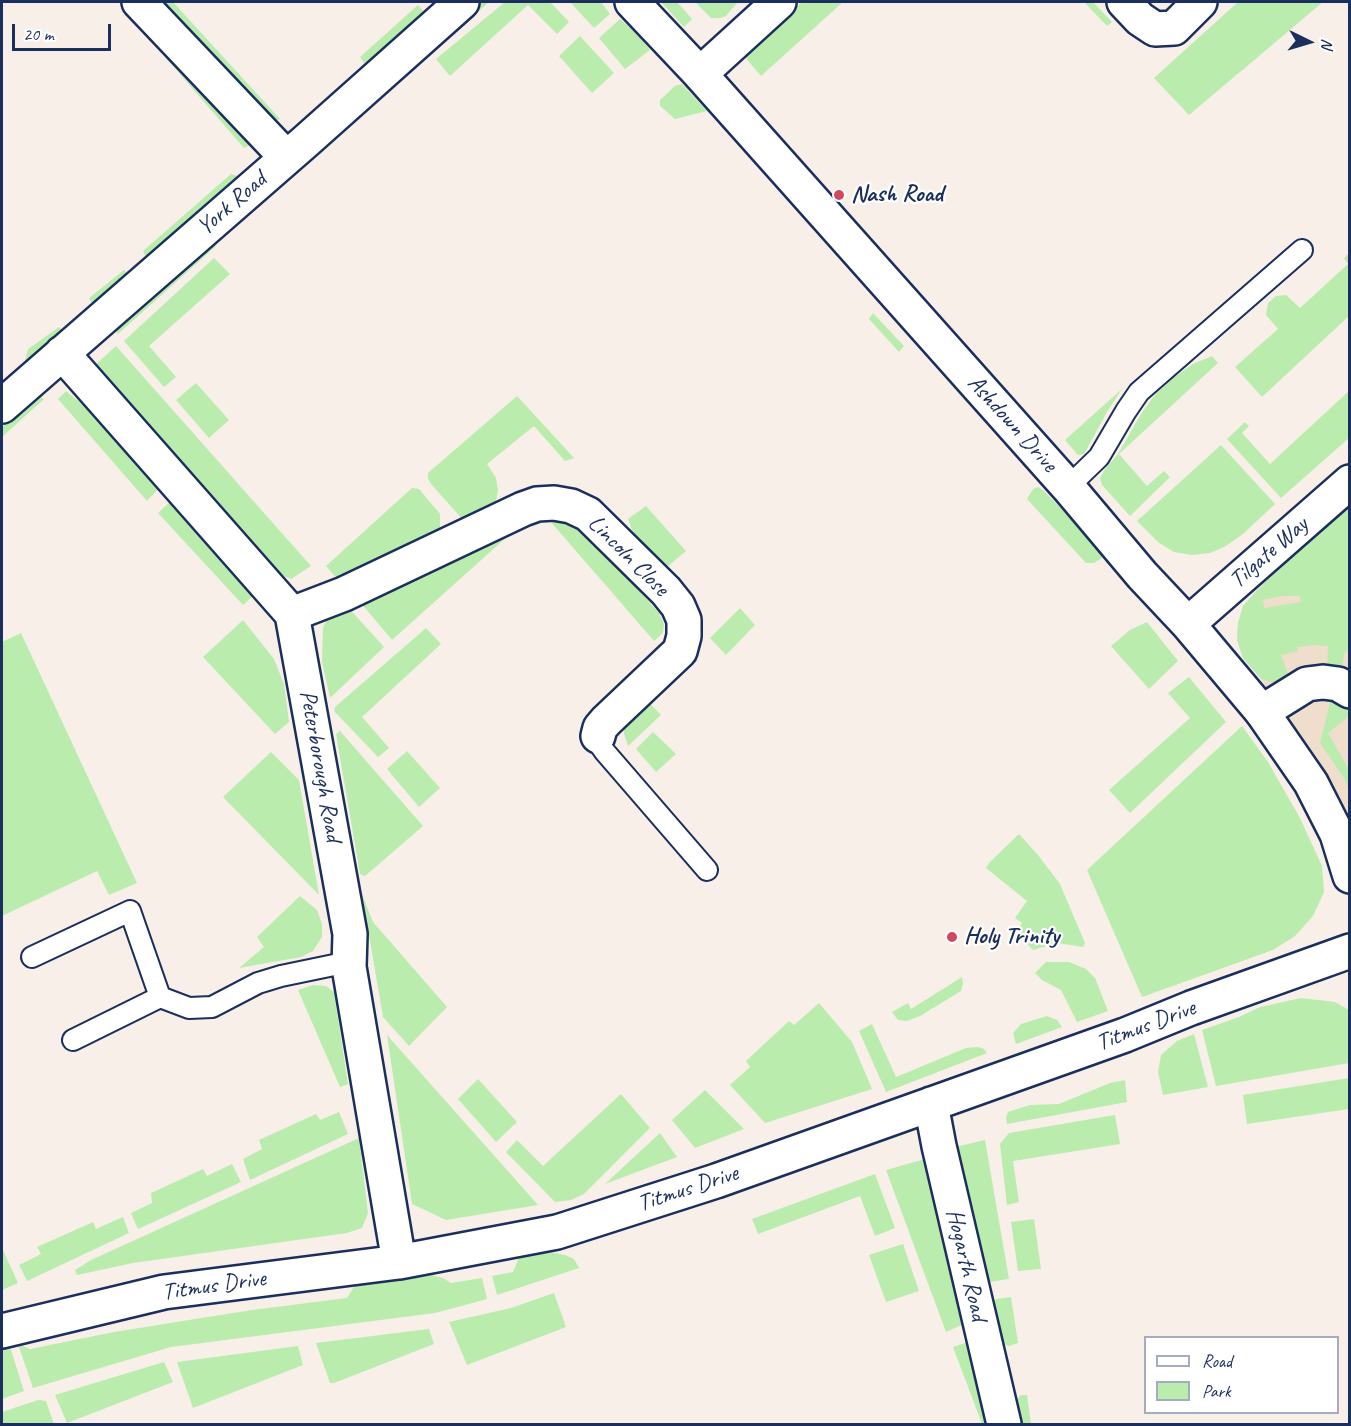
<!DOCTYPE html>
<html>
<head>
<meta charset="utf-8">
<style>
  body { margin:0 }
  #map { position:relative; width:1351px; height:1426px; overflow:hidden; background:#f8f0e8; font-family:Caveat,sans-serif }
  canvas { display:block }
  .frame { position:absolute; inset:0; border:3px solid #1b2f5e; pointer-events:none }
  .legend { position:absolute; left:1144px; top:1336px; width:195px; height:78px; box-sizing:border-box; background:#fff; border:2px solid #a4acbf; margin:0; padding:8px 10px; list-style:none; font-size:18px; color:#1b2f5e }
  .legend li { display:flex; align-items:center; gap:12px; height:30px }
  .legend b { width:30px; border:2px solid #a4acbf }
  .north { position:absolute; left:1279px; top:12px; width:60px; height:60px; -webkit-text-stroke:4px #fff; paint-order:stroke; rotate:95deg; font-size:16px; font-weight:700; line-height:24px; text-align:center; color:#1b2f5e }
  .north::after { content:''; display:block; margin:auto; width:21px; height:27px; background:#1b2f5e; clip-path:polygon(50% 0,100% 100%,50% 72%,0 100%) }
  .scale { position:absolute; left:12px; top:24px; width:99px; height:27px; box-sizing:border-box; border:3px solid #1b2f5e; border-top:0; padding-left:8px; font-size:18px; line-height:21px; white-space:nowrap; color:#1b2f5e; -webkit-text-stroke:4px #fff; paint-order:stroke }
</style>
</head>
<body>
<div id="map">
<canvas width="1351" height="1426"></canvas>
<div class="frame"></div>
<ul class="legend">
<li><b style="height:8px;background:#fff"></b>Road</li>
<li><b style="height:16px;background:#b9ecad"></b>Park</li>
</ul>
<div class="north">N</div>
<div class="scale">20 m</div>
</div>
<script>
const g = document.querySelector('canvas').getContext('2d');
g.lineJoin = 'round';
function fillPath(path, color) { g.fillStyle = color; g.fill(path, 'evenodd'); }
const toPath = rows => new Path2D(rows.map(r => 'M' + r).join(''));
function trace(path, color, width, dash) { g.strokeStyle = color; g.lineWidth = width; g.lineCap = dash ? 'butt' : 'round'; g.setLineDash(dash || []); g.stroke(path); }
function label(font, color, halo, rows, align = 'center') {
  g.font = font + ' Caveat,sans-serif'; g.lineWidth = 4.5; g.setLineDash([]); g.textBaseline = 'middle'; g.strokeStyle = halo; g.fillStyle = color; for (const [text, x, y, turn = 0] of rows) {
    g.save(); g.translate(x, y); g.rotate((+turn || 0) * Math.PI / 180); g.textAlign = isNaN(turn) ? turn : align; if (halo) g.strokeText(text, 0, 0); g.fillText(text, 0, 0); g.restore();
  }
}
const built = toPath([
  [1349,503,1349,820,1330,784,1261,679,1243,658,1237,640,1238,623,1243,606,1257,590]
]);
const green = toPath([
  [156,2,173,2,280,119,269,124],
  [478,2,489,2,441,45,440,40],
  [505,2,550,2,569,22,557,34,528,5,450,76,436,59],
  [570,2,601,2,610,14,594,28],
  [661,2,677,2,692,19,684,27],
  [695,2,738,2,726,16,720,18,711,18],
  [802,2,843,2,761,76,744,56],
  [1084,2,1093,2,1112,22,1107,26],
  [1238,2,1323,2,1189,115,1154,78],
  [418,5,425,13,372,62,364,63,360,57],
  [620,19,634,31,650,50,625,69,599,38],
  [151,32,250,145,244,148,147,36],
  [580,36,614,73,592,93,559,56],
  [682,84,707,111,675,119,660,106,660,100,675,86],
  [231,174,237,176,233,185,147,259,143,251],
  [217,240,215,247,118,334,114,330,115,327],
  [1349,253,1349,316,1262,397,1235,367,1278,329,1266,315,1268,303,1276,296,1286,295,1300,308,1348,264,1344,258],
  [214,258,230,274,149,346,176,377,164,387,124,341],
  [124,270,130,276,93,305,89,298],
  [873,313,904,346,899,352,869,319],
  [59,327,66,335,29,364,25,361,28,349],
  [116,346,311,566,291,579,269,570,94,373,95,365],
  [1212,356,1218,363,1119,454,1147,486,1164,471,1170,477,1130,516,1102,485,1100,478,1105,469,1118,454,1141,414,1154,396,1173,378,1193,364],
  [196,383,229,420,209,438,176,400],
  [1122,389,1107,412,1084,454,1078,455,1065,440],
  [66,391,88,409,160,487,147,501,58,399],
  [1349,391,1349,438,1281,498,1227,439,1245,422,1249,426,1242,433,1270,464],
  [517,396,574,458,565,461,534,426,487,464,496,478,498,490,496,501,487,511,464,521,431,484,428,478,428,473],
  [40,397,44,399,2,437,2,427],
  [1221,445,1275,504,1243,534,1226,546,1210,553,1192,555,1174,552,1158,542,1137,521],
  [1038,487,1044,491,1103,552,1102,558,1094,563,1086,563,1027,499,1033,489],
  [412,488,419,489,440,514,440,528,435,535,338,580,326,566],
  [172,500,254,595,243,605,158,513],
  [1349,503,1350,652,1345,651,1341,671,1327,669,1328,646,1313,645,1297,647,1298,651,1281,655,1288,674,1301,670,1284,680,1275,683,1261,679,1243,658,1237,640,1238,623,1243,606,1257,590],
  [1281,596,1300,596,1301,602,1264,608,1263,600],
  [646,506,686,551,668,566,653,556,632,530,628,519],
  [562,519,586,532,659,613,664,624,663,633,654,641,550,521],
  [519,526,392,640,360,602],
  [346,605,384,647,330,698,322,662,323,627,329,616],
  [740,608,755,625,726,655,710,638],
  [243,620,274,659,284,684,289,722,275,734,203,657],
  [1147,622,1178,661,1149,689,1111,646,1130,630],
  [426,628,441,644,362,717,389,748,378,757,334,711,335,707],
  [21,633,137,883,109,895,97,871,2,916,2,642],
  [1189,677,1226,722,1130,813,1109,790,1190,718,1168,693],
  [645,698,661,715,628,746,624,734,624,720],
  [1331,698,1340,702,1349,713,1349,716,1328,733,1349,770,1349,789,1344,778,1320,743],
  [1242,726,1268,762,1300,818,1322,866,1324,892,1313,916,1295,936,1273,950,1142,997,1087,870],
  [340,731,423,826,365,876,360,874,336,734],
  [653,732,676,754,656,772,636,749],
  [407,751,440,788,419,807,387,769],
  [271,752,299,780,319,895,223,797],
  [1019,834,1038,855,1060,884,1085,943,1083,947,1057,943,1033,950,1016,932,1022,923,1015,918,1027,901,986,868,990,862],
  [362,894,373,922,447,1007,409,1046,383,1017],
  [300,896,317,910,322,924,322,937,313,951,301,957,239,968,264,947,257,937],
  [1046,962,1069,962,1086,969,1095,978,1108,1011,1077,1022,1061,990,1042,980,1035,973],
  [962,977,963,984,961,991,920,1016,907,1021,898,1020,892,1012,908,1003,911,1009],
  [313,985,326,986,334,992,348,1084,340,1087,298,990],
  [1301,998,1335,1002,1349,1010,1349,1063,1216,1086,1202,1030,1239,1017,1260,1007],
  [819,1003,852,1042,872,1089,765,1123,730,1085,750,1067,746,1061,789,1021,794,1025],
  [1047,1016,1057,1020,1062,1027,1016,1044,1013,1033,1021,1024],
  [872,1024,896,1077,966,1048,978,1047,984,1049,987,1053,886,1092,859,1031],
  [1194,1034,1208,1087,1163,1095,1158,1072,1161,1055,1177,1041],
  [387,1035,538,1205,446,1220,412,1204],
  [1349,1078,1349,1109,1247,1124,1243,1095],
  [478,1079,517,1122,496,1142,458,1099],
  [1125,1080,1127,1102,1007,1124,1006,1118,1008,1112,1030,1105,1059,1104,1110,1083],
  [705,1090,744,1129,695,1148,672,1120],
  [621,1094,650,1128,584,1194,571,1200,555,1202,506,1152,517,1140,543,1166],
  [339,1112,348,1134,250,1180,243,1159,262,1149,259,1140,316,1114,320,1120],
  [1115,1115,1120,1144,1013,1161,1019,1202,1007,1205,1000,1144,1009,1133],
  [660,1133,677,1157,605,1184],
  [359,1138,368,1213,362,1228,347,1233,133,1263,77,1275,75,1270,91,1260],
  [985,1140,1009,1279,989,1282,984,1272,955,1147],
  [925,1159,966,1323,946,1332,886,1170],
  [232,1164,241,1182,138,1229,131,1213,152,1203,151,1193,203,1169,207,1176],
  [875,1174,895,1228,875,1236,860,1196,758,1234,752,1219],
  [123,1217,129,1233,27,1281,19,1265,41,1254,37,1247,93,1222,96,1229],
  [1034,1219,1041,1269,1018,1271,1011,1222],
  [903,1244,919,1291,886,1302,869,1255],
  [2,1248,18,1283,2,1290],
  [522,1250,545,1251,565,1255,574,1259,579,1268,497,1295,492,1276,513,1272],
  [424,1273,443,1278,451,1283,482,1278,487,1299,435,1313,171,1347,33,1388,18,1344,30,1349,114,1332,252,1310,347,1298,358,1280],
  [554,1293,566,1327,467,1365,449,1322,511,1308],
  [1011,1297,1018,1343,1009,1346,1001,1343,991,1304,996,1299],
  [429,1329,434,1344,334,1383,330,1383,316,1343],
  [971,1341,994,1424,982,1424,953,1347],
  [298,1346,303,1365,193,1408,177,1362],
  [10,1347,24,1391,2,1399,2,1350],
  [164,1362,173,1382,67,1423,55,1395],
  [1021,1395,1027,1395,1031,1424,1022,1424,1016,1400],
  [38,1400,46,1401,54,1424,2,1424,2,1412]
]);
const service = toPath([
  [1068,487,1099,457,1126,411,1139,392,1302,250],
  [598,736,600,745,605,752,707,870],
  [32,957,130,911,160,997,189,1008,212,1007,258,983,281,976,334,965,349,967],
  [73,1040,160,997]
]);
const minor = toPath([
  [139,2,286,157],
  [1124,2,1140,19,1155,29,1174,28,1200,2],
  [700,74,779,2],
  [62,353,292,614,350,934,349,967,399,1262],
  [2,406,306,141,462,2],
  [292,614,344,594,523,509,537,504,554,503,571,506,588,514,666,591,678,606,684,620,684,636,680,651,606,721,600,728,598,736],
  [1262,712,1307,684,1323,682,1338,684,1350,691],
  [931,1104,939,1146,1004,1424],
  [2,1331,164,1292,399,1262,557,1232,716,1181,1125,1035,1191,1008,1350,951]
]);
const tertiary = toPath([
  [632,2,700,74,1068,487,1142,575,1188,624,1262,712,1311,783,1337,834,1350,876],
  [1188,624,1350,482]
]);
const markers = [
  [839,195,6,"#d1495b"],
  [952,937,6,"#d1495b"]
];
const poiNames = [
  ["Nash Road",851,195],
  ["Holy Trinity",964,937]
];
const streetNames = [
  ["York Road",232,204,-41],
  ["Ashdown Drive",1012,424,48],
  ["Tilgate Way",1269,553,-41],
  ["Lincoln Close",628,556,45],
  ["Peterborough Road",320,766,80],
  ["Titmus Drive",1146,1026,-21],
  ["Titmus Drive",688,1189,-18],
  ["Hogarth Road",966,1265,77],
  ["Titmus Drive",214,1286,-8]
];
fillPath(built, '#f0decd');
fillPath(green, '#b9ecad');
trace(service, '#1b2f5e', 24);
trace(minor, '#1b2f5e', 38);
trace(tertiary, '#1b2f5e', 38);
trace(service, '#fff', 20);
trace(minor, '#fff', 33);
trace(tertiary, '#fff', 33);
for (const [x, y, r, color] of markers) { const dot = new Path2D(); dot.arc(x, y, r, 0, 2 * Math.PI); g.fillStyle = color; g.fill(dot); trace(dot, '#fff', 2); }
label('bold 24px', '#1b2f5e', '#fff', poiNames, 'left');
label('24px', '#1b2f5e', '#fff', streetNames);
</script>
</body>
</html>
